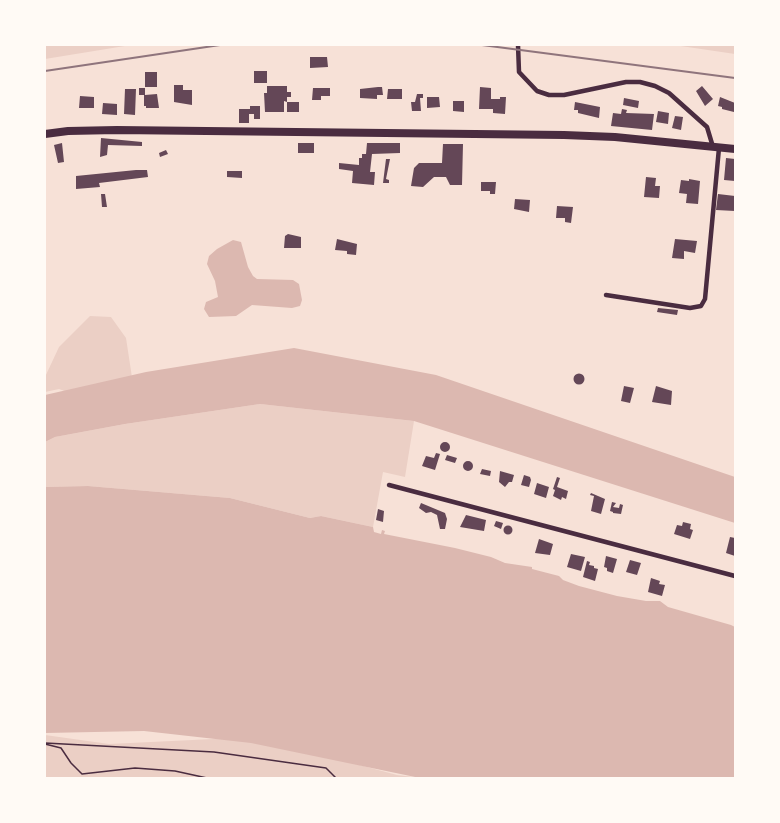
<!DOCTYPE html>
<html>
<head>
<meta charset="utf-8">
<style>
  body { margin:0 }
  #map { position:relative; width:780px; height:823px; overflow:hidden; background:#f7e1d7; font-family:Roboto,sans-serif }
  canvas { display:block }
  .frame { position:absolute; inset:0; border:46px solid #fffaf5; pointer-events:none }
</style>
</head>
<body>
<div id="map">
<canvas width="780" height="823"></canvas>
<div class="frame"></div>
</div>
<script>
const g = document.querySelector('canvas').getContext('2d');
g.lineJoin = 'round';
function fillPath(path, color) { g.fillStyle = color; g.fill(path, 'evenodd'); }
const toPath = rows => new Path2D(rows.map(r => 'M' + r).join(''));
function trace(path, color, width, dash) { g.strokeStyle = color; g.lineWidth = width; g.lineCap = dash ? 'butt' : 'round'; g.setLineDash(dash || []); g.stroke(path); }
const green = toPath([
  [45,45,131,45,45,59],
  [674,45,735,45,735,54],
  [90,316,111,317,126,338,133,384,70,393,59,389,45,392,45,377,59,347],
  [260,404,414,421,405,477,383,472,373,527,321,516,310,518,230,498,88,486,45,487,45,442,55,437,125,424],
  [45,735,109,744,255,737,397,775,421,778,45,778]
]);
const water = toPath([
  [233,240,241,242,248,267,253,276,257,279,293,280,299,284,302,300,300,306,292,308,252,305,236,316,209,317,204,309,206,302,218,297,215,281,207,264,209,256,217,249],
  [294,348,436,375,735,477,735,523,414,421,260,404,125,424,55,437,45,442,45,395,146,372],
  [88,486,230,498,310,518,321,516,373,527,374,532,381,534,382,530,385,531,384,534,455,548,491,557,505,563,532,567,532,569,559,576,563,580,579,586,617,596,646,601,660,601,668,607,731,625,735,627,735,778,420,778,251,743,144,731,45,733,45,487]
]);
const building = toPath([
  [310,57,327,57,328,67,310,68],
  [254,71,267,71,267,83,254,83],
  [145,72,157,72,157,87,145,87],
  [174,85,183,85,183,90,192,90,192,105,174,102],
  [267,86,287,86,287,92,291,92,291,97,287,97,287,102,299,102,299,112,287,112,287,102,284,101,284,112,265,112,264,93,267,93],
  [702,86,713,99,705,106,696,91],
  [378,87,382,87,383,95,377,95,377,99,360,98,360,89],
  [480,87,491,88,491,99,500,99,500,97,506,97,505,114,493,113,493,109,479,109],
  [139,88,145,88,145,95,157,94,159,108,146,108,146,106,144,106,144,95,139,95],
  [313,88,330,88,330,96,321,96,321,100,312,100],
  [125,89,136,89,135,115,124,114],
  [388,89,402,89,402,99,387,99],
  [417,94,423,94,423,98,420,98,421,111,412,111,411,102,415,102],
  [80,96,94,97,94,108,79,108],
  [427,97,439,97,440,107,427,108],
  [720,97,735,103,734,112,722,109,722,107,718,106],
  [624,98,639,101,638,108,623,105],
  [453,101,464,101,464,112,453,111],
  [575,102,600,107,599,118,578,113,578,110,574,110],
  [103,103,117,104,117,115,102,114],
  [250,106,260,106,260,119,254,119,254,114,249,114,249,123,239,123,239,109,250,109],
  [622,109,627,110,626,113,654,114,652,130,611,126,613,113,621,114],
  [658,111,669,113,668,124,656,122],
  [675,116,683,117,681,130,672,128],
  [101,138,142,142,142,146,108,145,107,155,100,157],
  [62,143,64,162,58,163,54,145],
  [298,143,314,143,314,153,298,153],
  [367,143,400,143,400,153,372,154,370,172,375,172,374,185,352,183,353,171,339,169,339,163,359,165,359,158,362,158,362,154,366,154],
  [443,144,463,144,462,185,450,185,446,177,434,177,423,187,411,186,414,168,419,163,442,163],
  [166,150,168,154,160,157,159,153],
  [726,158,735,159,735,181,724,180],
  [386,159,390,159,386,179,389,180,389,183,383,183],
  [136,170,147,170,148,177,99,183,100,187,76,189,76,176],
  [227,171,242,171,242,178,227,177],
  [646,177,656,178,655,186,660,186,659,198,644,197],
  [689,179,700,181,698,204,686,203,687,194,679,193,681,180,689,181],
  [481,182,496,182,495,194,490,194,490,191,481,191],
  [101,194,105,194,107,207,102,207],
  [718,194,735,196,735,211,716,210],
  [515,199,530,200,529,212,514,209],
  [557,206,573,207,571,223,565,222,565,218,556,218],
  [288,234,301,237,301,248,284,248,285,236],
  [337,239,357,244,356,255,347,254,347,251,335,250],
  [675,239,697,241,695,253,684,251,684,259,672,258],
  [658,308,678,310,677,315,657,312],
  '573.5 379a5.5 5.5 0 1 1 11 0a5.5 5.5 0 1 1-11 0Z',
  [624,386,634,388,630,403,621,401],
  [656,386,672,391,671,405,652,402],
  '440 447a5 5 0 1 1 10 0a5 5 0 1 1-10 0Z',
  [436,453,440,454,435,470,422,466,426,456,434,458],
  [447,455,457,458,455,463,445,460],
  '463 466a5 5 0 1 1 10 0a5 5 0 1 1-10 0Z',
  [482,469,491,471,490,476,480,474],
  [500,471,514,475,512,482,509,482,505,487,499,482],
  [524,475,530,477,531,480,529,487,521,485],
  [557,477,560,478,557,487,568,491,566,499,562,497,561,500,553,496,555,490,553,489],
  [537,483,549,487,546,498,534,494],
  [591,493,605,499,601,514,591,511,594,496,590,495],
  [612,502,616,503,613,507,619,508,620,504,623,505,621,514,613,513,613,512,610,511],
  [421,503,445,513,447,519,445,529,440,529,437,515,431,512,426,513,419,508],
  [378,509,384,511,383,522,376,520],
  [466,515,486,520,484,531,460,527],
  [496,521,503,523,501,529,494,526],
  [683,522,691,524,690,529,693,530,690,539,674,534,677,525,682,526],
  '503.5 530a4.5 4.5 0 1 1 9 0a4.5 4.5 0 1 1-9 0Z',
  [730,537,735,538,735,556,726,553],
  [539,539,553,544,550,555,535,553],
  [571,554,585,557,581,571,567,567],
  [606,556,617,559,613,573,607,571,607,568,604,567],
  [630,560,641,563,637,575,626,572],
  [587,561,590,562,589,565,594,566,594,568,598,569,595,581,583,577],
  [651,578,660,581,659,584,665,585,662,596,648,592]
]);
const path = toPath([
  [45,743,214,752,326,768,336,778],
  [45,744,61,748,71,763,82,774,135,768,175,771,207,778]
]);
const minor = toPath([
  [518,45,519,72,537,91,549,95,564,95,626,82,640,82,655,86,669,93,707,127,713,147],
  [606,295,690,308,701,306,705,299,719,148],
  [389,485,735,576]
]);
const primary = toPath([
  [45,134,68,131,117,130,564,135,615,137,735,149]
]);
const rail = toPath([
  [482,45,735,78],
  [45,71,220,45]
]);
fillPath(green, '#ebcfc5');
fillPath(water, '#dcb8b0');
fillPath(building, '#644757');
trace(path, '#4a2c40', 1.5);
trace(minor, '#4a2c40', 4.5);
trace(primary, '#4a2c40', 8);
trace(rail, '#8f747c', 2);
</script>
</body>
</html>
